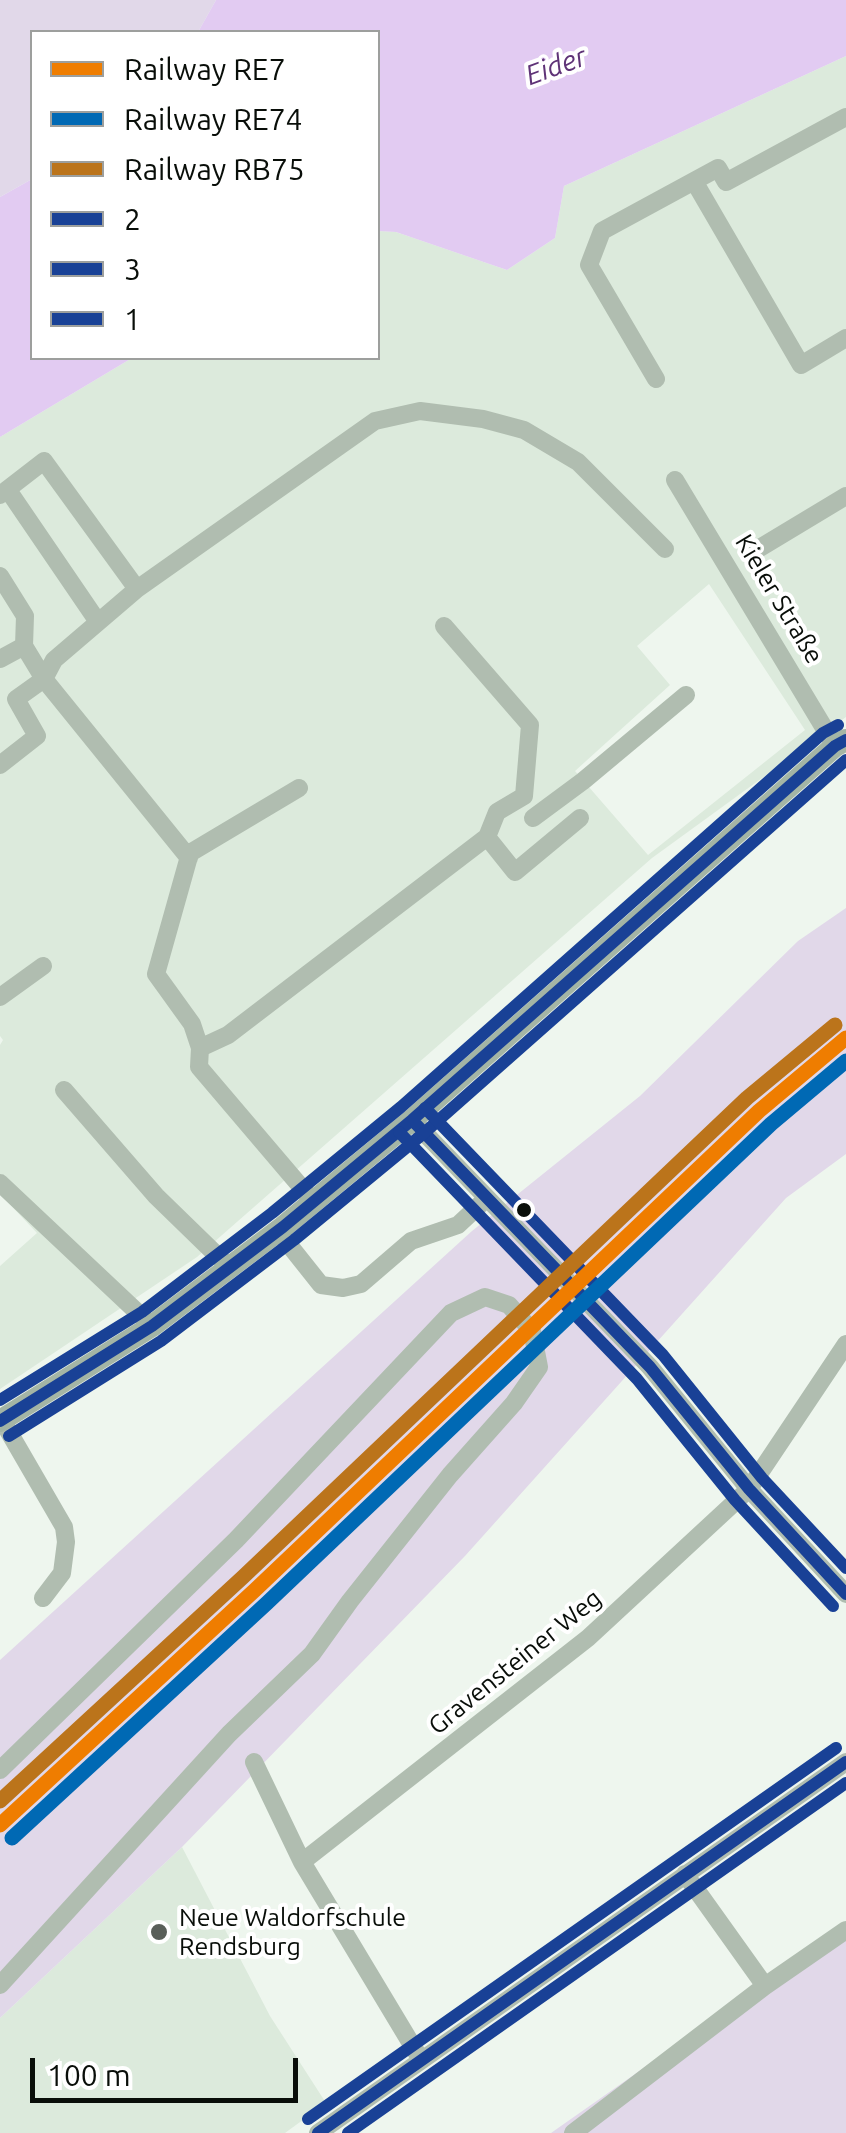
<!DOCTYPE html>
<html>
<head>
<meta charset="utf-8">
<style>
  body { margin:0 }
  #map { position:relative; width:846px; height:2133px; overflow:hidden; background:#eef6ee; font-family:Ubuntu,sans-serif }
  canvas { display:block }
  .legend { position:absolute; left:30px; top:30px; width:350px; height:330px; box-sizing:border-box; background:#fff; border:2px solid #9d9f9d; margin:0; padding:12px 18px; list-style:none; font-size:30px; color:#090e09 }
  .legend li { display:flex; align-items:center; gap:20px; height:50px }
  .legend b { width:50px; border:2px solid #9d9f9d }
  .scale { position:absolute; left:30px; top:2058px; width:268px; height:45px; box-sizing:border-box; border:5px solid #090e09; border-top:0; padding-left:12px; font-size:30px; line-height:35px; white-space:nowrap; color:#090e09; -webkit-text-stroke:8px #fff; paint-order:stroke }
</style>
</head>
<body>
<div id="map">
<canvas width="846" height="2133"></canvas>
<ul class="legend">
<li><b style="height:12px;background:#ef7d00"></b>Railway RE7</li>
<li><b style="height:12px;background:#0069b4"></b>Railway RE74</li>
<li><b style="height:12px;background:#bb741b"></b>Railway RB75</li>
<li><b style="height:12px;background:#194196"></b>2</li>
<li><b style="height:12px;background:#194196"></b>3</li>
<li><b style="height:12px;background:#194196"></b>1</li>
</ul>
<div class="scale">100 m</div>
</div>
<script>
const g = document.querySelector('canvas').getContext('2d');
g.lineJoin = 'round';
function fillPath(path, color) { g.fillStyle = color; g.fill(path, 'evenodd'); }
const toPath = rows => new Path2D(rows.map(r => 'M' + r).join(''));
function trace(path, color, width, dash) { g.strokeStyle = color; g.lineWidth = width; g.lineCap = dash ? 'butt' : 'round'; g.setLineDash(dash || []); g.stroke(path); }
function label(font, color, halo, rows, align = 'center') {
  g.font = font + ' Ubuntu,sans-serif'; g.lineWidth = 8; g.setLineDash([]); g.textBaseline = 'middle'; g.strokeStyle = halo; g.fillStyle = color; for (const [text, x, y, turn = 0] of rows) {
    g.save(); g.translate(x, y); g.rotate((+turn || 0) * Math.PI / 180); g.textAlign = isNaN(turn) ? turn : align; if (halo) g.strokeText(text, 0, 0); g.fillText(text, 0, 0); g.restore();
  }
}
const built = toPath([
  [846,56,846,717,652,858,197,1257,0,1389,0,1266,37,1233,0,1194,0,1045,3,1040,0,1036,0,437,132,358,378,358,378,231,396,232,507,270,555,238,564,186],
  [709,584,805,730,648,855,575,771,670,685,637,646],
  [182,1847,270,2016,326,2103,285,2133,0,2133,0,2018]
]);
const green = toPath([
  [0,0,216,0,198,32,32,32,32,179,0,197],
  [846,908,846,1154,786,1198,465,1556,182,1847,0,2018,0,1660,472,1231,640,1096,798,941],
  [846,1924,846,2133,551,2133,749,1994]
]);
const water = toPath([
  [216,0,846,0,846,56,564,186,555,238,507,270,396,232,378,231,378,32,198,32],
  [32,179,32,358,132,358,0,437,0,197]
]);
const minor = toPath([
  [694,181,801,365,846,338],
  [656,379,589,265,602,231,718,168,726,182,846,117],
  [675,480,835,746],
  [8,490,98,622],
  [0,495,44,461,137,589],
  [758,549,846,496],
  [0,576,25,616,24,646,44,679,16,699,37,736,0,765],
  [444,626,530,725,524,796,497,812,487,837],
  [0,659,24,646],
  [299,788,190,853,156,974,192,1024,200,1048,199,1067,313,1201],
  [533,818,583,781,686,695],
  [189,858,44,679,54,660,137,589,375,421,420,411,483,419,524,430,578,462,665,549],
  [0,997,43,966],
  [200,1048,228,1035,487,837,515,872,580,818],
  [64,1090,156,1196,229,1267],
  [412,1120,650,1367,749,1489,846,1594],
  [0,1183,152,1326],
  [278,1231,321,1285,343,1288,361,1284,411,1241,458,1225,487,1198],
  [2,1420,64,1527,66,1542,62,1573,43,1598],
  [254,1762,302,1862],
  [0,1770,236,1540,451,1313,485,1297,509,1305,532,1331,539,1367,514,1403,450,1475,350,1601,312,1654,229,1734,0,1985],
  [685,1874,765,1986],
  [421,2060,302,1862,588,1638,749,1489,846,1344],
  [318,2133,846,1762],
  [573,2133,765,1986,846,1930]
]);
const major = toPath([
  [0,1421,152,1326,283,1227,412,1120,835,746,846,740]
]);
const bus1 = toPath([
  [412,1120,650,1367,749,1489,846,1594],
  [0,1421,152,1326,283,1227,412,1120,835,746,846,740],
  [318,2133,846,1762]
]);
const bus2 = toPath([
  [399,1132,637,1379,735,1500,833,1606],
  [9,1436,161,1341,294,1240,424,1133,846,760],
  [348,2133,846,1783]
]);
const bus3 = toPath([
  [425,1108,663,1355,762,1478,846,1568],
  [0,1400,142,1312,272,1213,401,1107,823,733,838,725],
  [308,2119,836,1748]
]);
const rail1 = toPath([
  [0,1825,255,1590,759,1111,846,1038]
]);
const rail2 = toPath([
  [12,1838,267,1603,771,1124,846,1061]
]);
const rail3 = toPath([
  [0,1801,243,1577,747,1098,835,1025]
]);
const markers = [
  [524,1210,9,"#090e09"],
  [159,1932,10,"#595f59"]
];
const streetNames = [
  ["Kieler Straße",779,599,59],
  ["Gravensteiner Weg",515,1662,-39]
];
const poiNames = [
  ["Neue Waldorfschule",179,1918],
  ["Rendsburg",179,1947]
];
const waterNames = [
  ["Eider",556,66,-20]
];
fillPath(built, '#dceadc');
fillPath(green, '#e1d8e9');
fillPath(water, '#e2cbf2');
trace(minor, '#b0bdb0', 18);
trace(major, '#a4b5a5', 22);
trace(bus1, '#194196', 12);
trace(bus2, '#194196', 12);
trace(bus3, '#194196', 12);
trace(rail1, '#ef7d00', 15);
trace(rail2, '#0069b4', 15);
trace(rail3, '#bb741b', 15);
for (const [x, y, r, color] of markers) { const dot = new Path2D(); dot.arc(x, y, r, 0, 2 * Math.PI); g.fillStyle = color; g.fill(dot); trace(dot, '#fff', 4); }
label('25px', '#090e09', '#fff', streetNames);
label('25px', '#090e09', '#fff', poiNames, 'left');
label('italic 28px', '#5f3377', '#fff', waterNames);
</script>
</body>
</html>
